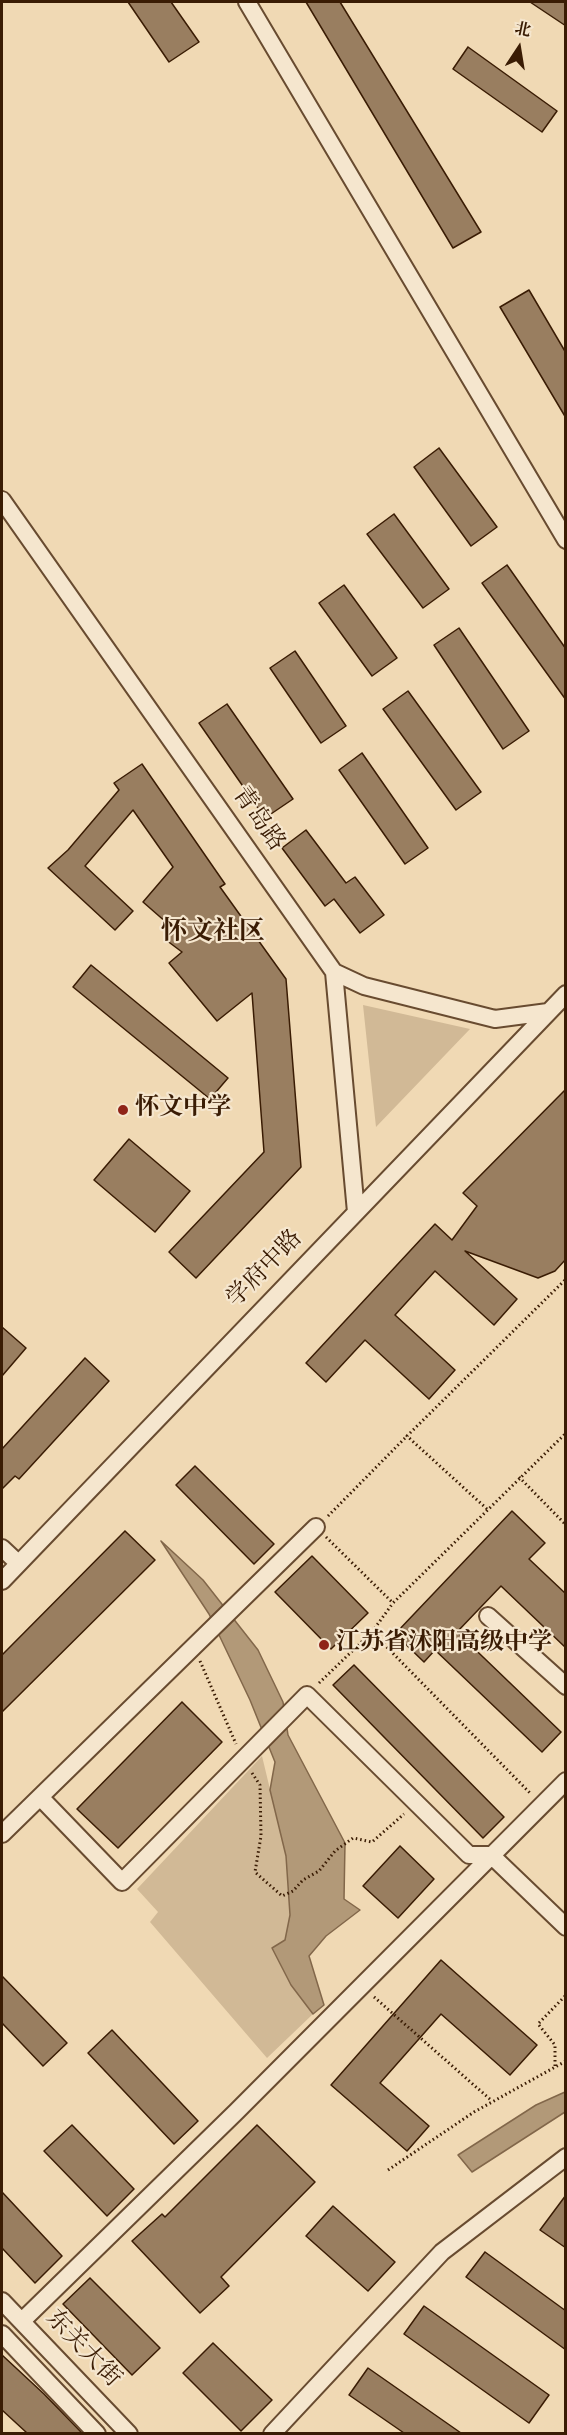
<!DOCTYPE html>
<html>
<head>
<meta charset="utf-8">
<style>
  body { margin:0 }
  #map { position:relative; width:567px; height:2435px; overflow:hidden; background:#f0d9b4; font-family:Vollkorn,"Noto Serif SC",serif }
  canvas { display:block }
  .frame { position:absolute; inset:0; border:3px solid #3a1c04; pointer-events:none }
  .north { position:absolute; left:489px; top:18px; width:60px; height:60px; -webkit-text-stroke:4px #f5e6ce; paint-order:stroke; rotate:12deg; font-size:16px; font-weight:700; line-height:24px; text-align:center; color:#3a1c04 }
  .north::after { content:''; display:block; margin:auto; width:21px; height:27px; background:#3a1c04; clip-path:polygon(50% 0,100% 100%,50% 72%,0 100%) }
</style>
</head>
<body>
<div id="map">
<canvas width="567" height="2435"></canvas>
<div class="frame"></div>
<div class="north">北</div>
</div>
<script>
const g = document.querySelector('canvas').getContext('2d');
g.lineJoin = 'round';
function fillPath(path, color) { g.fillStyle = color; g.fill(path, 'evenodd'); }
const toPath = rows => new Path2D(rows.map(r => 'M' + r).join(''));
function trace(path, color, width, dash) { g.strokeStyle = color; g.lineWidth = width; g.lineCap = dash ? 'butt' : 'round'; g.setLineDash(dash || []); g.stroke(path); }
function label(font, color, halo, rows, align = 'center') {
  g.font = font + ' Vollkorn,"Noto Serif SC",serif'; g.lineWidth = 4.5; g.setLineDash([]); g.textBaseline = 'middle'; g.strokeStyle = halo; g.fillStyle = color; for (const [text, x, y, turn = 0] of rows) {
    g.save(); g.translate(x, y); g.rotate((+turn || 0) * Math.PI / 180); g.textAlign = isNaN(turn) ? turn : align; if (halo) g.strokeText(text, 0, 0); g.fillText(text, 0, 0); g.restore();
  }
}
const green = toPath([
  [363,1005,470,1029,376,1127],
  [262,1756,286,1856,288,1882,290,1915,285,1940,272,1948,291,1985,313,2014,267,2058,150,1922,158,1912,137,1889]
]);
const water = toPath([
  [161,1541,203,1580,258,1650,283,1702,288,1735,345,1843,344,1899,360,1910,326,1936,309,1956,324,2005,313,2014,291,1985,272,1948,285,1940,290,1915,286,1856,270,1790,275,1762,250,1700,209,1614,161,1541],
  [565,2092,565,2112,472,2172,458,2155,536,2105,565,2092]
]);
const building = toPath([
  [128,2,171,2,199,42,169,62,128,2],
  [306,2,340,2,481,232,453,248,306,2],
  [530,2,566,2,566,26,530,2],
  [468,47,557,111,542,132,453,69,468,47],
  [529,290,566,353,566,418,500,307,529,290],
  [439,448,497,527,471,546,414,467,439,448],
  [394,514,449,589,423,608,367,534,394,514],
  [507,565,566,649,566,700,482,583,507,565],
  [344,585,397,658,372,676,319,603,344,585],
  [459,628,529,731,503,749,434,645,459,628],
  [295,651,346,726,321,743,270,668,295,651],
  [408,691,481,792,456,810,383,709,408,691],
  [227,704,293,799,265,818,199,723,227,704],
  [362,753,428,848,405,864,339,770,362,753],
  [142,764,225,884,220,887,286,979,301,1167,196,1278,169,1252,264,1152,252,993,217,1021,169,963,182,952,166,940,175,930,143,902,173,867,133,810,85,866,133,911,115,930,48,868,68,850,119,790,114,783,142,764],
  [306,830,346,883,355,877,384,915,360,933,334,899,325,906,282,848,306,830],
  [91,965,228,1078,210,1099,73,987,91,965],
  [566,1089,566,1259,555,1271,538,1278,465,1251,517,1299,494,1325,435,1271,395,1315,455,1370,429,1399,365,1340,326,1382,306,1363,435,1224,452,1240,477,1206,463,1193,566,1089],
  [129,1139,190,1191,155,1232,94,1180,129,1139],
  [2,1327,26,1348,2,1376,2,1327],
  [85,1358,109,1381,19,1479,15,1476,2,1489,2,1449,85,1358],
  [195,1466,274,1544,254,1564,176,1485,195,1466],
  [512,1511,545,1543,529,1559,566,1594,566,1648,501,1586,457,1632,561,1732,542,1752,435,1650,424,1662,395,1634,512,1511],
  [125,1531,155,1560,2,1712,2,1655,125,1531],
  [312,1556,368,1613,331,1649,275,1592,312,1556],
  [354,1665,504,1817,483,1838,333,1685,354,1665],
  [182,1702,222,1742,118,1848,77,1809,182,1702],
  [400,1846,434,1879,398,1918,363,1886,400,1846],
  [441,1960,537,2045,510,2075,441,2014,380,2083,429,2126,407,2151,331,2085,441,1960],
  [2,1976,67,2043,43,2066,2,2023,2,1976],
  [112,2030,198,2121,174,2144,88,2053,112,2030],
  [72,2125,134,2189,107,2216,44,2151,72,2125],
  [257,2125,315,2182,221,2277,229,2286,200,2313,132,2241,162,2214,165,2217,257,2125],
  [2,2192,62,2256,35,2283,2,2248,2,2192],
  [566,2195,566,2248,540,2230,566,2195],
  [333,2206,395,2262,368,2291,306,2236,333,2206],
  [485,2252,566,2311,566,2350,466,2277,485,2252],
  [90,2278,160,2348,132,2375,63,2304,90,2278],
  [424,2306,549,2395,529,2423,404,2334,424,2306],
  [213,2343,272,2400,241,2431,183,2373,213,2343],
  [2,2355,44,2394,82,2433,27,2433,2,2410,2,2355],
  [368,2368,461,2433,404,2433,349,2395,368,2368]
]);
const path = toPath([
  [519,1477,566,1525],
  [487,1509,407,1436,566,1279],
  [328,1516,407,1436],
  [326,1537,393,1603,566,1433],
  [372,1632,393,1603],
  [200,1661,236,1744],
  [319,1683,372,1632,530,1793],
  [252,1773,260,1785,261,1836,255,1872,282,1896,293,1891,303,1880,319,1871,335,1851,353,1838,372,1842,404,1814],
  [374,1997,492,2101],
  [555,2066,555,2045,538,2024,566,1995],
  [388,2170,474,2112,566,2061]
]);
const minor = toPath([
  [247,2,566,540],
  [2,500,334,972,356,1212],
  [334,972,364,986,495,1019,548,1012],
  [2,1548,18,1563],
  [2,1581,566,994],
  [488,1616,566,1686],
  [40,1797,122,1882,307,1695,469,1855,491,1855,566,1927],
  [2,1834,316,1527],
  [2,2301,129,2434],
  [22,2321,236,2112,566,1781],
  [2,2334,97,2434],
  [272,2434,442,2252,566,2157]
]);
const markers = [
  [123,1110,6,"#8f2418"],
  [324,1645,6,"#8f2418"]
];
const streetNames = [
  ["青岛路",257,820,55],
  ["学府中路",266,1270,-46],
  ["东关大街",82,2350,46]
];
const poiNames = [
  ["怀文中学",135,1110],
  ["江苏省沭阳高级中学",336,1645]
];
const neighbourhoodNames = [
  ["怀文社区",213,934]
];
fillPath(green, '#d1b996');
fillPath(water, '#b29978');
trace(water, '#82674a', 1.5);
fillPath(building, '#997e60');
trace(building, '#3a1c04', 1.5);
trace(minor, '#684b30', 20);
trace(path, '#3a1c04', 3, [1.5, 3]);
trace(minor, '#f5e6ce', 16);
for (const [x, y, r, color] of markers) { const dot = new Path2D(); dot.arc(x, y, r, 0, 2 * Math.PI); g.fillStyle = color; g.fill(dot); trace(dot, '#f5e6ce', 2); }
label('24px', '#3a1c04', '#f5e6ce', streetNames);
label('bold 24px', '#3a1c04', '#f5e6ce', poiNames, 'left');
label('bold 26px', '#3a1c04', '#f5e6ce', neighbourhoodNames);
</script>
</body>
</html>
